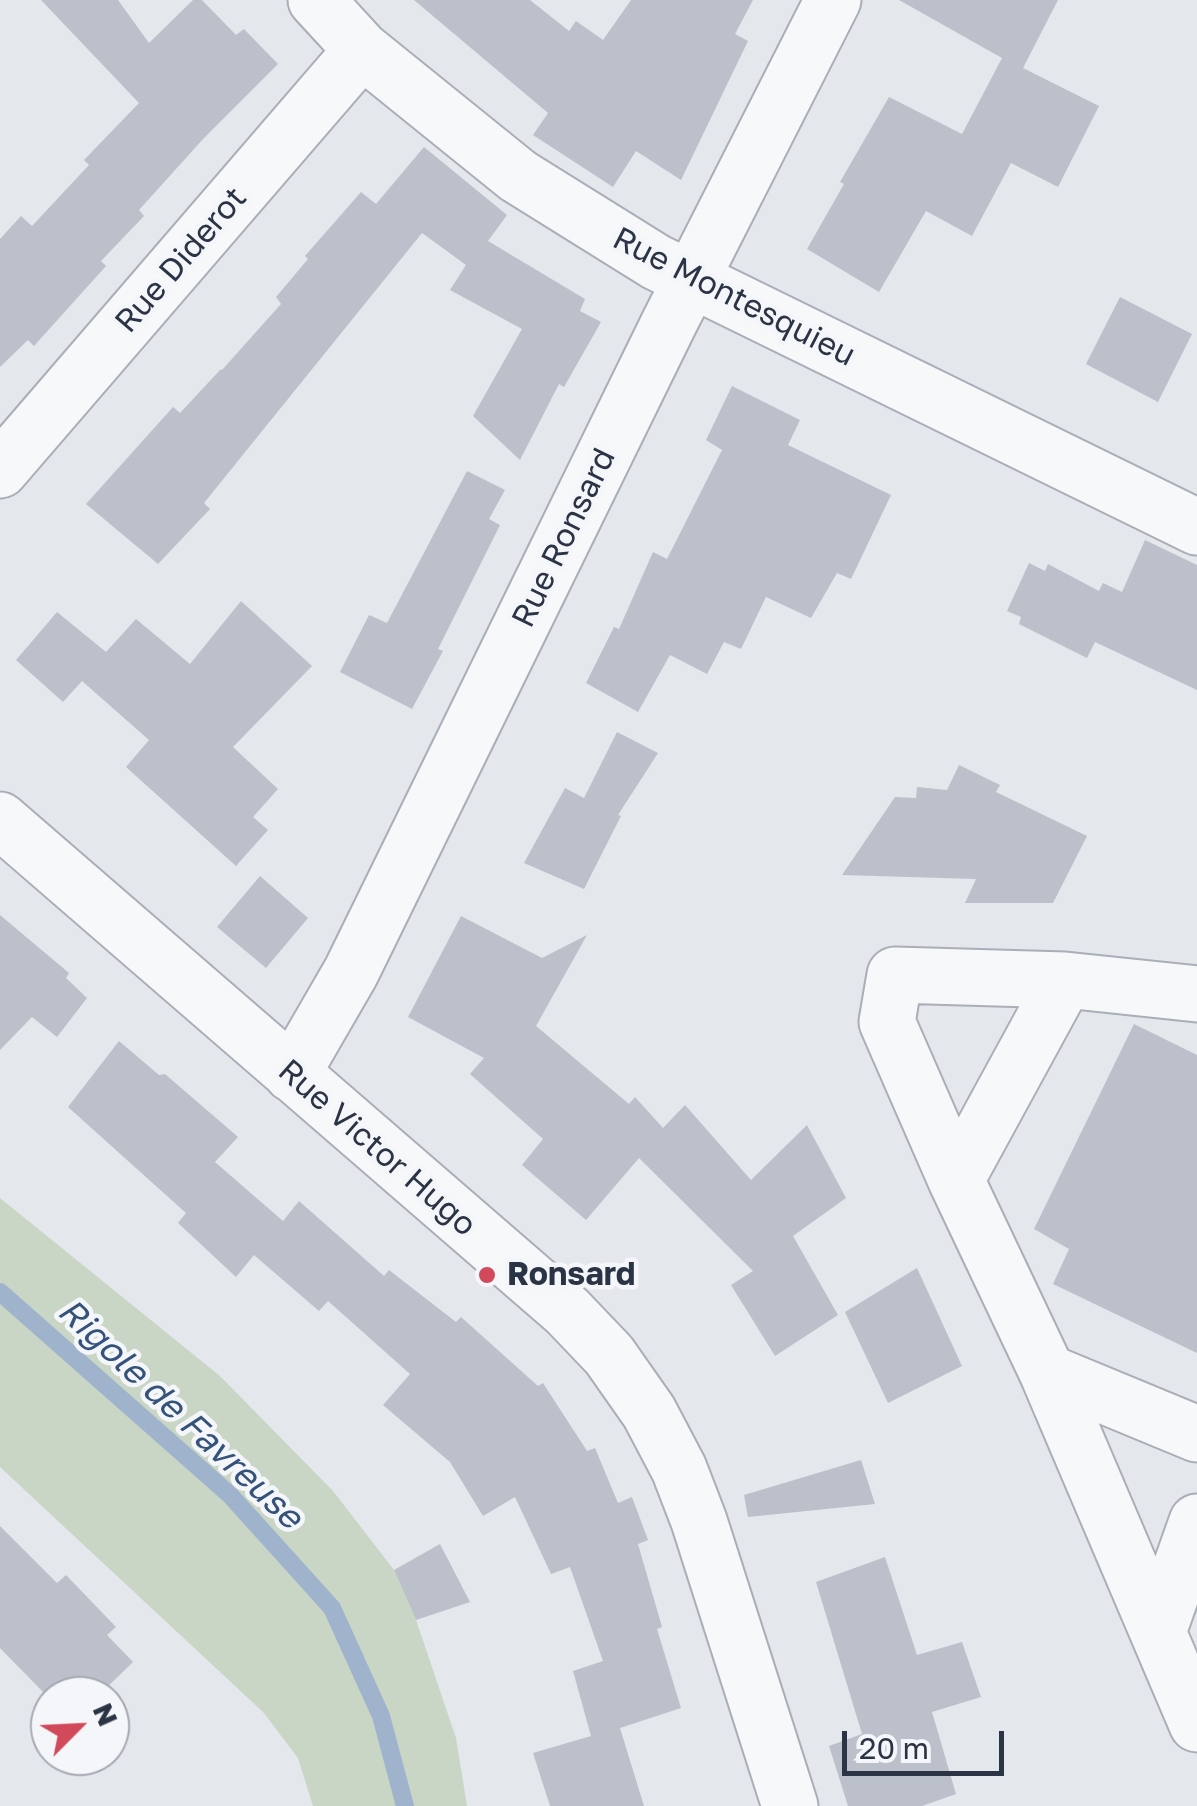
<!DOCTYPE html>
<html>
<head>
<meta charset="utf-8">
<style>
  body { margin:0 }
  #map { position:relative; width:1197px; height:1806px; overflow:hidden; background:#e4e7ec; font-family:"Golos Text",sans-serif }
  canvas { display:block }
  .north { position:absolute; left:30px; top:1676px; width:100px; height:100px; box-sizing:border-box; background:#f4f6f9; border:2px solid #a4a8b1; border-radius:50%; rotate:66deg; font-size:28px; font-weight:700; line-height:40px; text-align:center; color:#2b3445 }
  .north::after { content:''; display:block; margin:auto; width:35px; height:45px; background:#d1495b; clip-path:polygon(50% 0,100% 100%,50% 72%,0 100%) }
  .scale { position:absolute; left:842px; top:1731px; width:162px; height:45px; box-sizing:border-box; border:5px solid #2b3445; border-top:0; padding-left:12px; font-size:30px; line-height:35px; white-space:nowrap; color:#2b3445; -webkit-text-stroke:8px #f4f6f9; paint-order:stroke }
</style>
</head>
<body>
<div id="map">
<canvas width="1197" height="1806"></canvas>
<div class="north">N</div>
<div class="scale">20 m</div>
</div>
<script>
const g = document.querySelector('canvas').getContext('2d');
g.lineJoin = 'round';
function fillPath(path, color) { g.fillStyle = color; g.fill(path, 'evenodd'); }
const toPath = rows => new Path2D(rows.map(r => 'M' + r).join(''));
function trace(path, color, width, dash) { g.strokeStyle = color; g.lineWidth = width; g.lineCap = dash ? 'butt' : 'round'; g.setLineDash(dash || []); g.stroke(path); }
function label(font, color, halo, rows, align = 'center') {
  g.font = font + ' "Golos Text",sans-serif'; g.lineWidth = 9; g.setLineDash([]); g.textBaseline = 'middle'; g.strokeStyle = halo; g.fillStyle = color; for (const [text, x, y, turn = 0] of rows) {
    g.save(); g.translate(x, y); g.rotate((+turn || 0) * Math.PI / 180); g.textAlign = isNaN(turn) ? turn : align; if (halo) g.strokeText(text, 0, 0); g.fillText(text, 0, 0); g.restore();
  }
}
const green = toPath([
  [0,1198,220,1376,333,1491,394,1570,416,1620,456,1738,467,1806,313,1806,298,1758,263,1712,0,1467]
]);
const stream = toPath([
  [0,1292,230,1495,332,1608,381,1716,405,1806]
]);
const building = toPath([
  [41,0,118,0,149,43,193,0,202,0,236,35,244,29,278,64,204,138,139,210,144,216,101,261,106,266,34,346,28,340,0,367,0,239,21,216,32,226,89,165,84,160,139,103],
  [414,0,530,0,569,31,576,21,603,40,631,0,753,0,735,34,748,41,681,180,636,151,613,187,533,135,548,113],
  [899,0,1058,0,1023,68,1099,106,1058,187,1011,163,972,236,926,211,879,292,807,249,844,184,840,182,889,97,962,134,1002,58],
  [424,147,507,215,488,241,585,299,580,311,601,322,564,387,559,384,520,460,473,416,522,329,450,290,466,265,422,233,204,503,210,509,158,564,86,504,173,407,180,413,221,369,222,370,281,304,276,297,308,259,305,256,361,192,376,204],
  [1120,297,1192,334,1158,402,1086,364],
  [732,386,800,420,788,445,891,495,851,579,837,573,811,618,766,597,741,649,724,642,707,674,670,655,638,712,586,683,614,627,619,629,653,552,667,559,722,450,706,440],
  [467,471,505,490,489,519,500,525,438,649,443,651,412,709,340,672,369,615,387,623],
  [1145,540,1197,565,1197,690,1095,642,1087,658,1019,624,1021,617,1007,611,1029,563,1045,571,1048,564,1099,591,1103,583,1122,592],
  [241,601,312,666,233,747,278,789,253,817,268,830,236,866,126,767,149,740,82,681,63,702,16,660,57,612,106,652,136,619,190,664],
  [617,732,658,753,618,815,621,816,584,889,524,863,565,788,584,798],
  [959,765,1000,785,996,792,1087,836,1053,903,965,903,976,879,842,875,895,797,916,798,917,787,947,790],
  [260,876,308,918,266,968,217,927],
  [0,915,69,973,66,978,87,998,57,1037,32,1017,0,1050],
  [461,916,542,958,587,935,536,1026,629,1104,635,1097,663,1128,685,1105,751,1180,807,1125,846,1198,793,1236,838,1315,775,1356,731,1285,753,1271,639,1158,586,1220,522,1165,543,1139,470,1074,484,1058,408,1017],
  [1134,1024,1197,1055,1197,1353,1053,1284,1069,1249,1034,1229],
  [119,1041,159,1075,165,1074,238,1137,215,1162,283,1221,299,1201,384,1276,389,1270,456,1322,461,1317,538,1386,543,1383,587,1451,595,1448,618,1503,632,1497,648,1540,638,1544,662,1627,657,1629,681,1708,620,1728,644,1806,550,1806,533,1753,591,1736,573,1671,603,1661,570,1567,551,1574,515,1497,483,1516,450,1462,383,1405,410,1374,328,1301,319,1311,254,1255,236,1277,178,1223,186,1213,68,1107],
  [917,1268,962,1366,888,1403,845,1312],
  [861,1460,875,1504,748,1517,744,1495],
  [0,1526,57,1583,66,1575,116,1627,107,1635,133,1662,98,1696,60,1696,53,1688,46,1695,0,1648],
  [440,1544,470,1602,416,1620,394,1570],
  [885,1557,917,1655,962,1642,981,1697,932,1712,956,1794,922,1806,848,1806,829,1746,862,1734,816,1582]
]);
const minor = toPath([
  [316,0,362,50,518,176,656,262,1197,527],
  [0,470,362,50],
  [0,820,567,1311,609,1355,649,1412,679,1469,699,1521,790,1806],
  [1197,994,1065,980,895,975,887,1022,956,1180,1047,1372,1197,1434],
  [292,1074,351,972,669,323,833,0],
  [956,1180,1065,980],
  [1047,1372,1197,1724],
  [1158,1632,1197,1522]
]);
const markers = [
  [487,1275,10,"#d1495b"]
];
const streetNames = [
  ["Rue Diderot",181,260,-49],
  ["Rue Montesquieu",734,297,27],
  ["Rue Ronsard",564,538,-64],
  ["Rue Victor Hugo",377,1148,41]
];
const poiNames = [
  ["Ronsard",507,1275]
];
const waterNames = [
  ["Rigole de Favreuse",180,1414,43]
];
fillPath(green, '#c9d6c5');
trace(stream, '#9fb4cc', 18);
fillPath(building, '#bbc0ca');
trace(minor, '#a9aeb7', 59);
trace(minor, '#f7f8fa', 55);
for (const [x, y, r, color] of markers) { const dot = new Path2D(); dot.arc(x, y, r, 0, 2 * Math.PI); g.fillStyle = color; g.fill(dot); trace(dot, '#f4f6f9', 4); }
label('32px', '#2b3445', '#f4f6f9', streetNames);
label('bold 32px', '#2b3445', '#f4f6f9', poiNames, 'left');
label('italic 35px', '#34527a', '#f4f6f9', waterNames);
</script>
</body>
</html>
